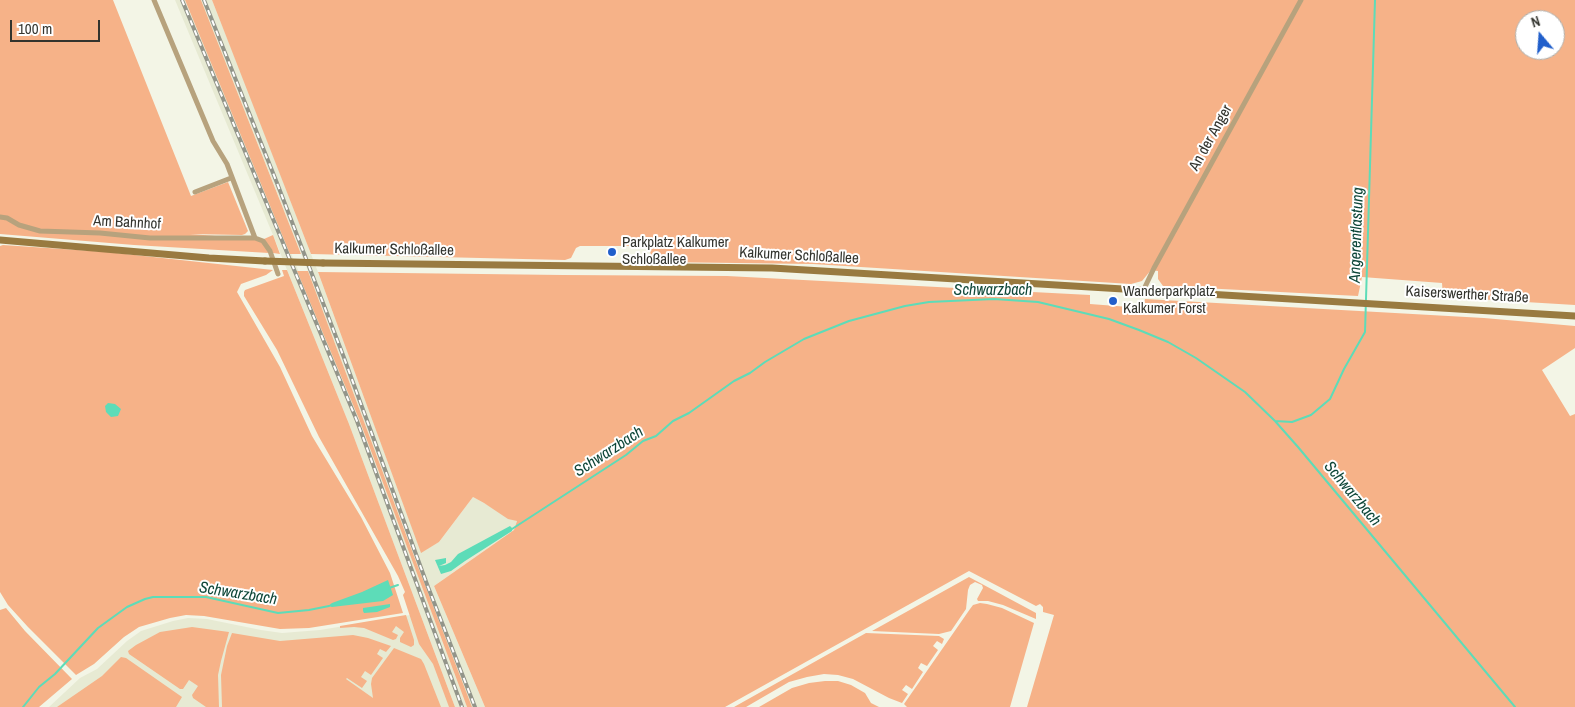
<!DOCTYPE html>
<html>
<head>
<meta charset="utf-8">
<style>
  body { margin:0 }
  #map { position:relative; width:1575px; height:707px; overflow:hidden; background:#f3f5e6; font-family:"Archivo Narrow",sans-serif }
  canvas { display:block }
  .north { position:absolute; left:1515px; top:10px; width:50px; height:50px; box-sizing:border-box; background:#fff; border:1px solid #adaeab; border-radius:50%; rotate:342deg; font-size:14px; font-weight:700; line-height:20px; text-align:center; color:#33342e }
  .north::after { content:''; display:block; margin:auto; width:18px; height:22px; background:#215fcb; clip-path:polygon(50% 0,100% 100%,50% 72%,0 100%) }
  .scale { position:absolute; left:10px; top:20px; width:90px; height:22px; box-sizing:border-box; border:2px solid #33342e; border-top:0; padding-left:6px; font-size:15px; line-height:18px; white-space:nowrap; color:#33342e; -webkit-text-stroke:4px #fff; paint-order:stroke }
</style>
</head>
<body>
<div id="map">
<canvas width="1575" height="707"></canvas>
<div class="north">N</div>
<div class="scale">100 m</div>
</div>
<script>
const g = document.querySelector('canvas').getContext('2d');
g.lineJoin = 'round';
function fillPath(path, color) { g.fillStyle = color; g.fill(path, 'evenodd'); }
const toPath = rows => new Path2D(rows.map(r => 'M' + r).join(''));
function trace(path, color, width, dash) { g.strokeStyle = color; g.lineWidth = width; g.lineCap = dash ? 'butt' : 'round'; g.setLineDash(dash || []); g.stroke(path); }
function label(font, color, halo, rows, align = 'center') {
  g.font = font + ' "Archivo Narrow",sans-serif'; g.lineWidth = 4; g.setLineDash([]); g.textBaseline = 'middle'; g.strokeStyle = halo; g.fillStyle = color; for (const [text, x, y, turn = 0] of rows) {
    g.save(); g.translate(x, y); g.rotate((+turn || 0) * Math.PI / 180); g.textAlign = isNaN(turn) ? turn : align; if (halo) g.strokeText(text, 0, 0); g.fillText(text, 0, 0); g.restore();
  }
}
const built = toPath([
  [175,0,185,0,329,344,359,419,467,707,455,707,349,424,273,235],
  [201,0,212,0,247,88,318,272,421,552,439,542,473,497,517,521,514,530,434,586,485,707,472,707,456,669,308,271],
  [416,614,450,707,49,707,80,678,97,669,127,641,141,631,173,621,188,618,207,619,261,630,282,633,320,630]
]);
const green = toPath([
  [0,0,113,0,191,196,228,182,248,231,245,234,242,235,190,234,255,239,263,243,269,253,134,245,0,234],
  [185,0,201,0,301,254,290,254],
  [212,0,1575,0,1575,305,1443,297,1442,283,1362,277,1358,296,1163,286,1158,279,1158,271,1151,270,1142,281,1131,284,813,264,659,262,652,258,649,248,646,246,580,246,576,248,571,258,565,260,311,254],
  [1525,20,1555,20,1555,50,1525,50],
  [273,235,280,254,273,253,264,239],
  [3,245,107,252,273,270,266,275,241,284,237,292,280,367,312,436,361,517,390,573,403,613,309,628,280,629,204,616,186,615,170,618,139,627,124,637,94,664,76,675,28,627,8,605,0,592,0,246],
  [282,270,287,270,349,424,455,707,449,707,433,664,419,644,403,595,405,592,398,576,319,437,277,350,244,296,244,292,245,290,284,276],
  [297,271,308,271,417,564,472,707,467,707,359,419],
  [318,272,563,275,727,276,1090,295,1090,304,1142,308,1145,299,1484,318,1575,326,1575,348,1542,370,1570,416,1575,414,1575,707,1027,707,1054,615,1043,612,1043,607,1040,604,1036,606,969,571,725,707,485,707,434,586,514,530,517,521,508,519,484,503,473,497,439,542,421,553],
  [969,577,1036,613,1036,619,1003,605,988,601,978,601,977,599,983,588,982,585,975,582,970,585,968,590,966,609,951,631,939,634,872,631],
  [980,603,987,604,1002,608,1034,623,1010,707,907,707,904,704,970,609,973,605],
  [6,608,25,631,72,679,39,707,0,707,0,610],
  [406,615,414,640,414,645,411,647,400,642,400,638,404,632,396,626,392,632,398,635,396,639,393,640,364,628,354,627,340,628,340,626],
  [192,627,229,632,221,661,218,675,219,707,206,707,193,698,192,695,198,686,189,680,183,689,180,689,129,654,128,651,136,645,160,632],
  [232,633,280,641,353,635,368,638,391,646,386,652,380,649,377,654,383,658,371,675,365,671,361,677,367,681,362,688,347,678,346,679,373,698,371,684,372,678,394,648,421,659,424,664,441,707,222,707,221,675,227,646],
  [866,633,939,636,944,639,942,644,937,641,933,646,938,650,927,666,921,663,918,668,923,672,912,689,906,685,902,690,908,694,902,703,889,698,853,679,838,675,824,674,807,677,789,682,746,707,734,707],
  [121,657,126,658,182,697,176,707,57,707,102,676],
  [825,681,838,681,851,685,865,693,871,703,879,707,759,707,792,688,809,683]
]);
const water = toPath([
  [108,403,115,404,121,409,118,416,111,417,106,412,105,406],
  [510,526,512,528,512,531,465,561,451,571,441,574,435,560,446,558,446,563,439,566,445,565,451,562,458,554],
  [388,580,393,595,383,601,332,607,328,606,332,603,362,592],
  [390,604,390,607,377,612,364,613,363,611,363,608]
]);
const stream = toPath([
  [1275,421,1292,422,1311,415,1330,399,1344,369,1365,332,1375,0],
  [512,529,626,455,643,441,656,436,673,421,689,413,734,381,750,373,765,362,804,339,849,321,905,306,929,302,994,299,1038,302,1109,319,1139,330,1168,342,1196,358,1245,392,1275,421,1298,447,1515,707],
  [389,588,398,585],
  [23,707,39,687,55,674,98,628,127,607,145,599,153,597,206,597,278,613,309,610,329,606]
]);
const street = toPath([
  [154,0,213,141,227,164,255,238],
  [195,192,231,178],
  [0,217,7,218,19,225,40,231,100,233,150,238,255,238,263,241,270,251,278,274],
  [1144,289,1154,268,1301,0]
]);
const secondary = toPath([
  [0,240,209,258,265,261],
  [323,263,772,268,1575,316]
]);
const rail = toPath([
  [182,0,357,421,462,707],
  [204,0,277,183,343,355,428,587,475,707]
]);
const secondaryBridge = toPath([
  [265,261,323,263]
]);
const markers = [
  [612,252,5,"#215fcb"],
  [1113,301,5,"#215fcb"]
];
const streetNames = [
  ["An der Anger",1211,138,-61],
  ["Am Bahnhof",127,223,3],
  ["Kalkumer Schloßallee",394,250,1],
  ["Kalkumer Schloßallee",799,256,3],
  ["Kaiserswerther Straße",1467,295,3]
];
const poiNames = [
  ["Parkplatz Kalkumer",622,243],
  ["Schloßallee",622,260],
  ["Wanderparkplatz",1123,292],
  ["Kalkumer Forst",1123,309]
];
const waterNames = [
  ["Angerentlastung",1357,235,-88],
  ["Schwarzbach",993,291],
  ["Schwarzbach",609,452,-33],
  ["Schwarzbach",1352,494,50],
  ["Schwarzbach",238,594,9]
];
fillPath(built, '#e7ead3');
fillPath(green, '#f6b288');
fillPath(water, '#5ddcb8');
trace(stream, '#5ddcb8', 2);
trace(street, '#b7a27d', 5);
trace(secondary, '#997a40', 7);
trace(rail, '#93958a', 4);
trace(rail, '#fff', 2, [5.5]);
trace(secondaryBridge, '#997a40', 7);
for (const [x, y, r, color] of markers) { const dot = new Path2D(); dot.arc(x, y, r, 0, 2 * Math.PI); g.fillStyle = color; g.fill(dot); trace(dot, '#fff', 2); }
label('15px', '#33342e', '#fff', streetNames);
label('15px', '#33342e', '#fff', poiNames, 'left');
label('italic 16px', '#0f4739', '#fff', waterNames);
</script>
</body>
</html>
